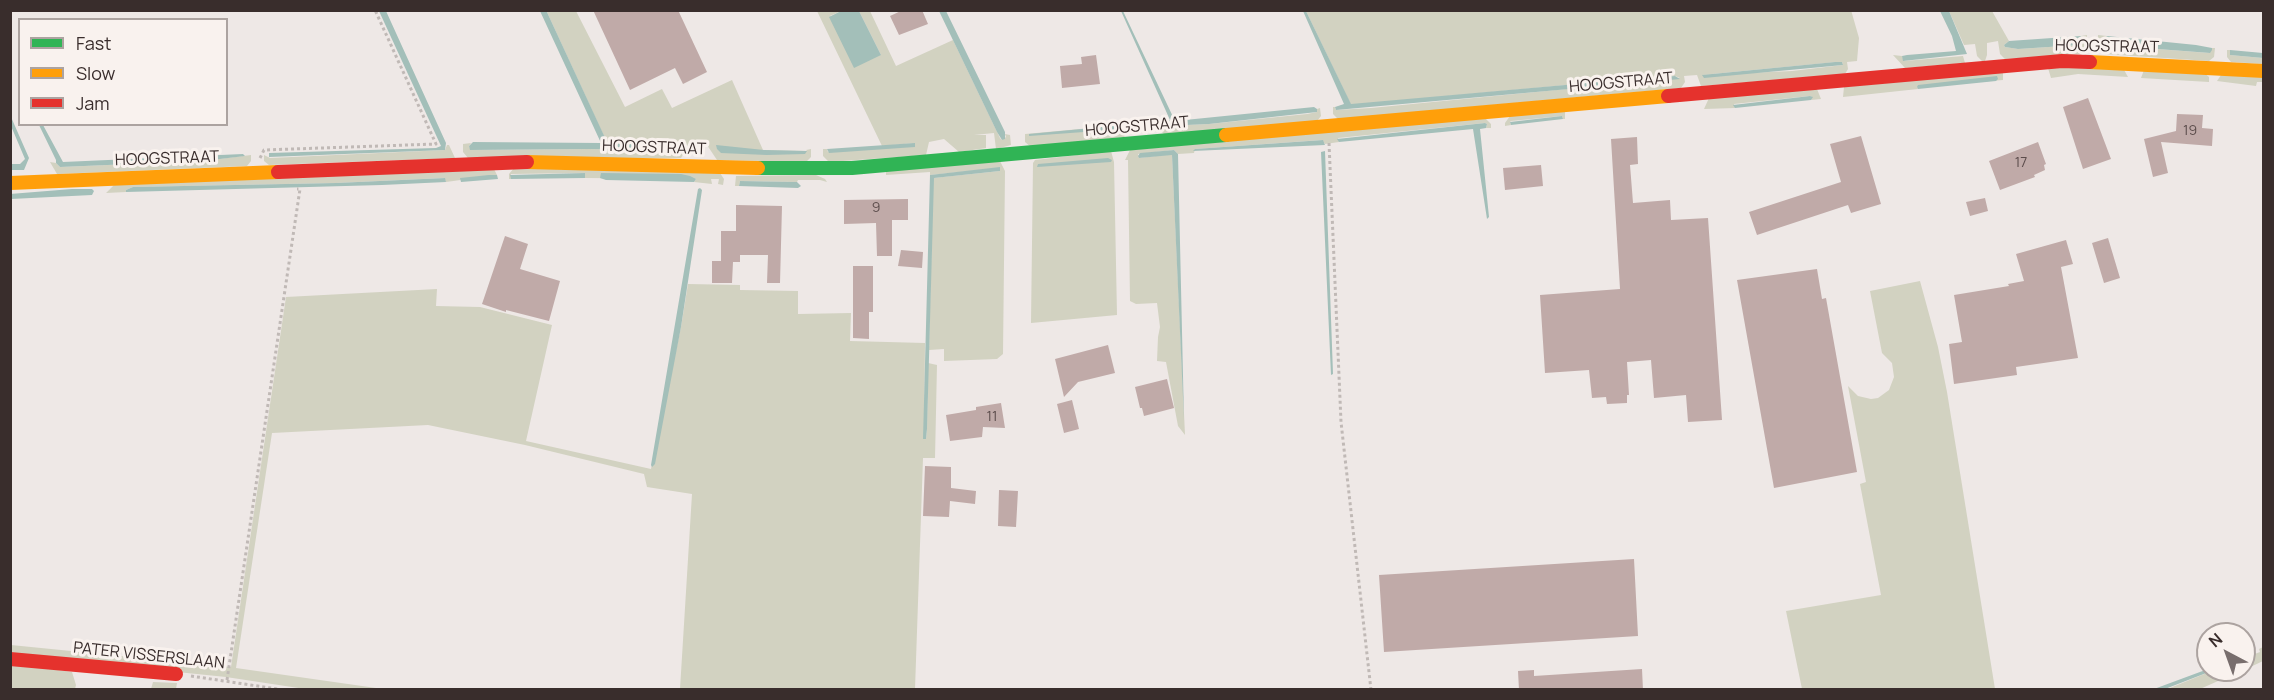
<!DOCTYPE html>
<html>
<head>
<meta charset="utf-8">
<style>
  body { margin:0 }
  #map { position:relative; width:2274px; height:700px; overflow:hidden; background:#eee8e6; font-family:Manrope,sans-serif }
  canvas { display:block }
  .frame { position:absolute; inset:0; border:12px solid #392d2c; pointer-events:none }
  .legend { position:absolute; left:18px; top:18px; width:210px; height:108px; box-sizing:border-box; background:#f9f2ee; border:2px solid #aca3a0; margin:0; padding:8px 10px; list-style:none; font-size:18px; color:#392d2c }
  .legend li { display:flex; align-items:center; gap:12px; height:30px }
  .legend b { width:30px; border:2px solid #aca3a0 }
  .north { position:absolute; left:2196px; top:622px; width:60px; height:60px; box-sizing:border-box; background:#f9f2ee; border:2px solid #aca3a0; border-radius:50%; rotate:319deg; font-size:16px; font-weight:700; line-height:24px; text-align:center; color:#392d2c }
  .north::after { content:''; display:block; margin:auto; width:21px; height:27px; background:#786e6d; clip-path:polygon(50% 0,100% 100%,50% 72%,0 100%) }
</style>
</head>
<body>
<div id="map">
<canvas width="2274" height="700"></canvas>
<div class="frame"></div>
<ul class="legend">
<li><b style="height:8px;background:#30b455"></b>Fast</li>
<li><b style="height:8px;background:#ff9f0a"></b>Slow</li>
<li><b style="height:8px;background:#e5322d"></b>Jam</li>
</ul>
<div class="north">N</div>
</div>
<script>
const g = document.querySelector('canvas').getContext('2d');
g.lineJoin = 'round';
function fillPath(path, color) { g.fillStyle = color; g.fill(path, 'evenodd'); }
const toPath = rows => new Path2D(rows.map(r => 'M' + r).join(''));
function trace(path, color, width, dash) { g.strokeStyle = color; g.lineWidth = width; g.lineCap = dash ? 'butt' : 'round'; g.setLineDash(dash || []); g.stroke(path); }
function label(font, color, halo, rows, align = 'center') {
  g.font = font + ' Manrope,sans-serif'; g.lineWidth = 6; g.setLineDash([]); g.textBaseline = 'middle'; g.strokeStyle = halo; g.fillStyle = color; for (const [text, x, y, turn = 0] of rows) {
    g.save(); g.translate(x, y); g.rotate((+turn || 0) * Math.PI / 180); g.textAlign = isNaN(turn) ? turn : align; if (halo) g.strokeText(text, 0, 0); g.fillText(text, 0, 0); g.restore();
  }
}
const green = toPath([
  [546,10,576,11,625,107,662,89,672,108,732,80,763,150,717,149,807,151,806,150,811,149,811,157,806,162,717,160,707,145,689,145,681,158,468,158,463,152,463,144,471,143,469,146,471,150,589,149,681,151,684,149,683,145,607,143],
  [1851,10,1859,38,1857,61,1847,62,1848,69,1845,74,1701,86,1697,75,1684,76,1685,82,1681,88,1338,119,1333,114,1333,107,1335,107,1336,110,1371,108,1680,78,1675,76,1599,82,1351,105,1306,11],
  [1836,62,1842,62,1843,65,1792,71,1702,75],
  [817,11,841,11,830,16,881,55,859,11,870,11,896,66,953,40,1000,138,1002,140,1006,137,1005,134,1010,135,1011,145,996,149,994,133,974,135,986,135,986,148,959,152,944,139,929,142,926,155,829,162,823,156,823,149,827,149,828,152,915,143,882,146],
  [1949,11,1992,11,2009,41,2004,45,2005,47,2018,49,2079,45,2083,38,2081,36,2087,35,2086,47,2081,54,2005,59,2000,54,1998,41,1987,43,1987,55,1985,61,1982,61,1977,56,1975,44,1964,45],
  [2098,35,2107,36,2103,43,2105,45,2209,53,2212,48,2215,48,2214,57,2209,61,2104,54,2098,48],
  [2227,50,2230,50,2230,55,2263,58,2263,64,2231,62,2227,57],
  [1893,55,1902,56,1904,61,1963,56,1965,63,1905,68],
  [2048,68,2123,68,2128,77,2078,74,2051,78],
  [2144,70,2204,73,2209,77,2209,82,2141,78],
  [2003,72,2003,80,1917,87,1918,89,1843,97,1844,87],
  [2221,75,2263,77,2263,82,2257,82,2256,86,2217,81],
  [1817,89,1821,99,1811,100,1812,97,1810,96,1734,104,1735,108,1704,109,1709,98],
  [1320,108,1321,116,1317,121,1165,135,1152,122,1161,122,1164,126,1209,124,1307,114,1317,112,1317,109],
  [1565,111,1565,119,1563,119,1562,116,1511,121,1510,122,1511,125,1505,126,1505,123,1510,116],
  [1485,118,1491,124,1491,128,1486,128,1487,124,1485,123,1338,138,1339,142,1325,144,1322,140,1195,149,1194,153,1178,154,1174,150,1138,154,1139,158,1172,154,1185,435,1178,426,1166,362,1157,361,1158,337,1160,327,1157,303,1136,304,1130,301,1128,160,1125,160,1130,150],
  [1135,124,1124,137,1031,147,1025,142,1025,134],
  [447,145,449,145,455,158,269,165,264,161,264,155,270,158,445,150],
  [1111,151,1114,162,1117,315,1031,323,1033,163,1035,160],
  [251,155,251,161,247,166,57,174,50,162,56,163,60,167,203,161],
  [1000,161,1005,171,1003,354,997,359,944,361,944,349,929,350,933,178,1000,171,1000,168,930,175,930,172,886,175,886,171],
  [514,168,720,173,724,179,723,185,718,184,719,179,711,179,712,184,694,182,696,179,585,178,585,173,511,174,511,179,509,179,509,174],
  [494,169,499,179,497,175,446,182,444,178,336,183,133,187,126,190,126,192,106,193,116,183],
  [816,175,825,179,827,182,820,180,798,180,797,182,740,181,739,186,735,186,736,176],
  [1920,281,1938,347,1947,392,1995,689,1802,689,1786,611,1881,595,1860,484,1866,482,1848,386,1858,396,1871,399,1878,398,1889,390,1894,377,1892,363,1882,353,1870,291],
  [688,284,740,285,740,290,798,291,798,314,851,313,850,341,925,343,924,439,926,439,927,429,928,363,937,365,935,458,923,458,915,689,680,689,692,494,647,487,644,474,525,445,428,425,272,433,236,668,383,689,305,689,226,677,11,655,11,645,231,667,286,297,437,289,436,306,480,307,552,325,526,441,651,469,681,327],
  [2263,647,2263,661,2244,670,2244,658,2260,652,2259,649],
  [10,663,72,672,76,685,75,689,11,689],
  [2214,670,2243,670,2200,689,2165,690],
  [153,682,177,683,176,689,151,689]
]);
const water = toPath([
  [546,10,607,142,683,145,684,149,681,151,589,149,470,150,469,146,473,142,601,143,540,11],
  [379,11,386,11,446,143,445,150,269,157,269,153,436,148,441,146],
  [841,11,859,11,881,55,854,68,829,17],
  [939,11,946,11,1005,132,1005,139,1002,140,997,132],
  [1121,11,1123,11,1175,121,1314,107,1317,109,1317,112,1209,124,1164,126,1162,121,1170,120],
  [1303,11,1306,11,1351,104,1599,82,1675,76,1680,79,1336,110,1335,107,1344,104],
  [1940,11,1949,11,1967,54,1903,61,1902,56,1907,55,1956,51,1952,36],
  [2081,36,2083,41,2079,45,2018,49,2005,47,2004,45,2009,41],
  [2107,36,2196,45,2212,48,2212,50,2210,53,2105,45,2103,40],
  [2230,50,2263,53,2263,58,2230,55],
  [1835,62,1842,62,1843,65,1704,78,1702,75],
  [1997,76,1998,79,1996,81,1918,89,1917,87,1918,85],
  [1810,96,1813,97,1811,100,1735,108,1733,105],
  [1562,116,1563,119,1511,125,1510,122],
  [11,117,29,158,24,170,11,170,11,164,20,164,25,159,11,126],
  [1485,123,1487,124,1486,128,1480,129,1489,217,1487,219,1473,129,1339,142,1337,139],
  [39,125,43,125,63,162,243,154,245,156,203,161,60,167,56,163,56,160],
  [1124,125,1125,129,1029,136,1029,134],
  [1323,140,1325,145,1193,151,1195,149],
  [915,143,915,147,829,153,827,149],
  [716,145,764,150,807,151,805,154,767,155,721,153,717,149],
  [1174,150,1178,154,1184,420,1172,155,1139,158,1138,156,1140,153],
  [1325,151,1333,374,1331,375,1321,152],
  [1108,158,1112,160,1111,162,1037,167,1038,164],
  [1000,167,1000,171,934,178,927,429,926,439,923,439,930,175],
  [585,173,585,178,511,179,510,175],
  [601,173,681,174,690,176,696,179,694,182,606,180,600,178],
  [489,175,497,175,498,179,461,182,460,178],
  [445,178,446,182,382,185,126,192,126,190,133,187,336,183],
  [740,181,797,182,801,186,798,188,739,186],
  [700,188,702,190,681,327,655,464,652,467,651,465,698,189],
  [72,189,92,189,94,191,92,195,11,199,10,194],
  [2208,669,2214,670,2165,689,2154,689]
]);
const building = toPath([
  [593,10,678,10,707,72,683,84,675,68,630,90],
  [903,10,922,10,928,24,899,35,890,16],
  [1096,55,1100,84,1062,88,1060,66,1082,64,1081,57],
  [2088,98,2111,159,2083,169,2063,107],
  [2177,114,2203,115,2202,128,2213,129,2212,146,2161,142,2168,173,2153,177,2144,139,2176,131],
  [1861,136,1881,204,1851,213,1848,205,1757,235,1749,212,1841,182,1830,144],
  [1637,137,1638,164,1630,165,1633,203,1670,200,1671,220,1708,218,1722,420,1688,422,1686,395,1654,398,1651,360,1627,362,1629,395,1627,395,1627,403,1607,404,1606,397,1592,398,1589,370,1545,373,1540,295,1620,289,1611,139],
  [2038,142,2046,164,2044,165,2045,170,2034,175,2035,177,2000,190,1989,161],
  [1541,165,1543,186,1505,190,1503,168],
  [1985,198,1988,211,1970,216,1966,202],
  [908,199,908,220,892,220,892,256,877,256,876,223,844,224,844,200],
  [736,205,782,206,780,283,767,283,768,255,740,255,740,262,733,262,732,283,712,283,712,261,721,261,721,231,736,231],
  [505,236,528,244,520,269,560,281,549,321,506,310,506,312,482,304],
  [2108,238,2120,278,2104,283,2092,243],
  [2066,240,2073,264,2061,267,2078,358,2016,367,2017,375,1954,384,1949,344,1962,342,1954,295,2009,286,2008,284,2024,281,2016,254],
  [901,250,923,252,922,268,898,266],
  [853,266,873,266,873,312,869,312,869,339,853,338],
  [1817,269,1822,299,1826,298,1857,472,1774,488,1737,280],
  [1108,345,1115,373,1078,382,1064,397,1055,359],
  [1167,379,1174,408,1144,416,1142,408,1140,408,1135,387],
  [1072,400,1079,429,1064,433,1057,404],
  [1001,403,1005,428,983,427,982,437,950,441,946,415,976,410,976,407],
  [925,466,951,467,951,488,976,491,975,504,950,501,949,517,923,516],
  [999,490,1018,491,1016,527,998,526],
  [1634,559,1638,636,1384,652,1379,575],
  [1642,669,1643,690,1519,690,1518,671,1534,670,1534,676]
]);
const path = toPath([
  [1329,143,1341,422,1371,690],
  [260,158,264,150,436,144,375,10],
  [191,676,284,690],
  [227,680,300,189,297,189]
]);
const fast = toPath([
  [758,168,852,168,1226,135]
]);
const slow = toPath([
  [2090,62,2264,71],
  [1226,135,1668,96],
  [527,162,758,168],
  [10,183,278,172]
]);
const jam = toPath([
  [1668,96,2062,61,2090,62],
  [278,172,527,162],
  [10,659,176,674]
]);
const numberNames = [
  ["19",2190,131],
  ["17",2021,163],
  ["9",876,208],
  ["11",992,417]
];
const streetNames = [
  ["HOOGSTRAAT",2107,47,1],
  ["HOOGSTRAAT",1621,83,-5],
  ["HOOGSTRAAT",1137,127,-5],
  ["HOOGSTRAAT",654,148,2],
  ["HOOGSTRAAT",167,159,-2],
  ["PATER VISSERSLAAN",149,656,6]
];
fillPath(green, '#d2d2c1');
fillPath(water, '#a3bfb9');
fillPath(building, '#c0aaa8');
trace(path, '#c0b9b6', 3, [3, 3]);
trace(fast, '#30b455', 14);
trace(slow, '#ff9f0a', 14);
trace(jam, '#e5322d', 14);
label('14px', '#5b4c4b', null, numberNames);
label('16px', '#392d2c', '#f9f2ee', streetNames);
</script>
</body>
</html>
